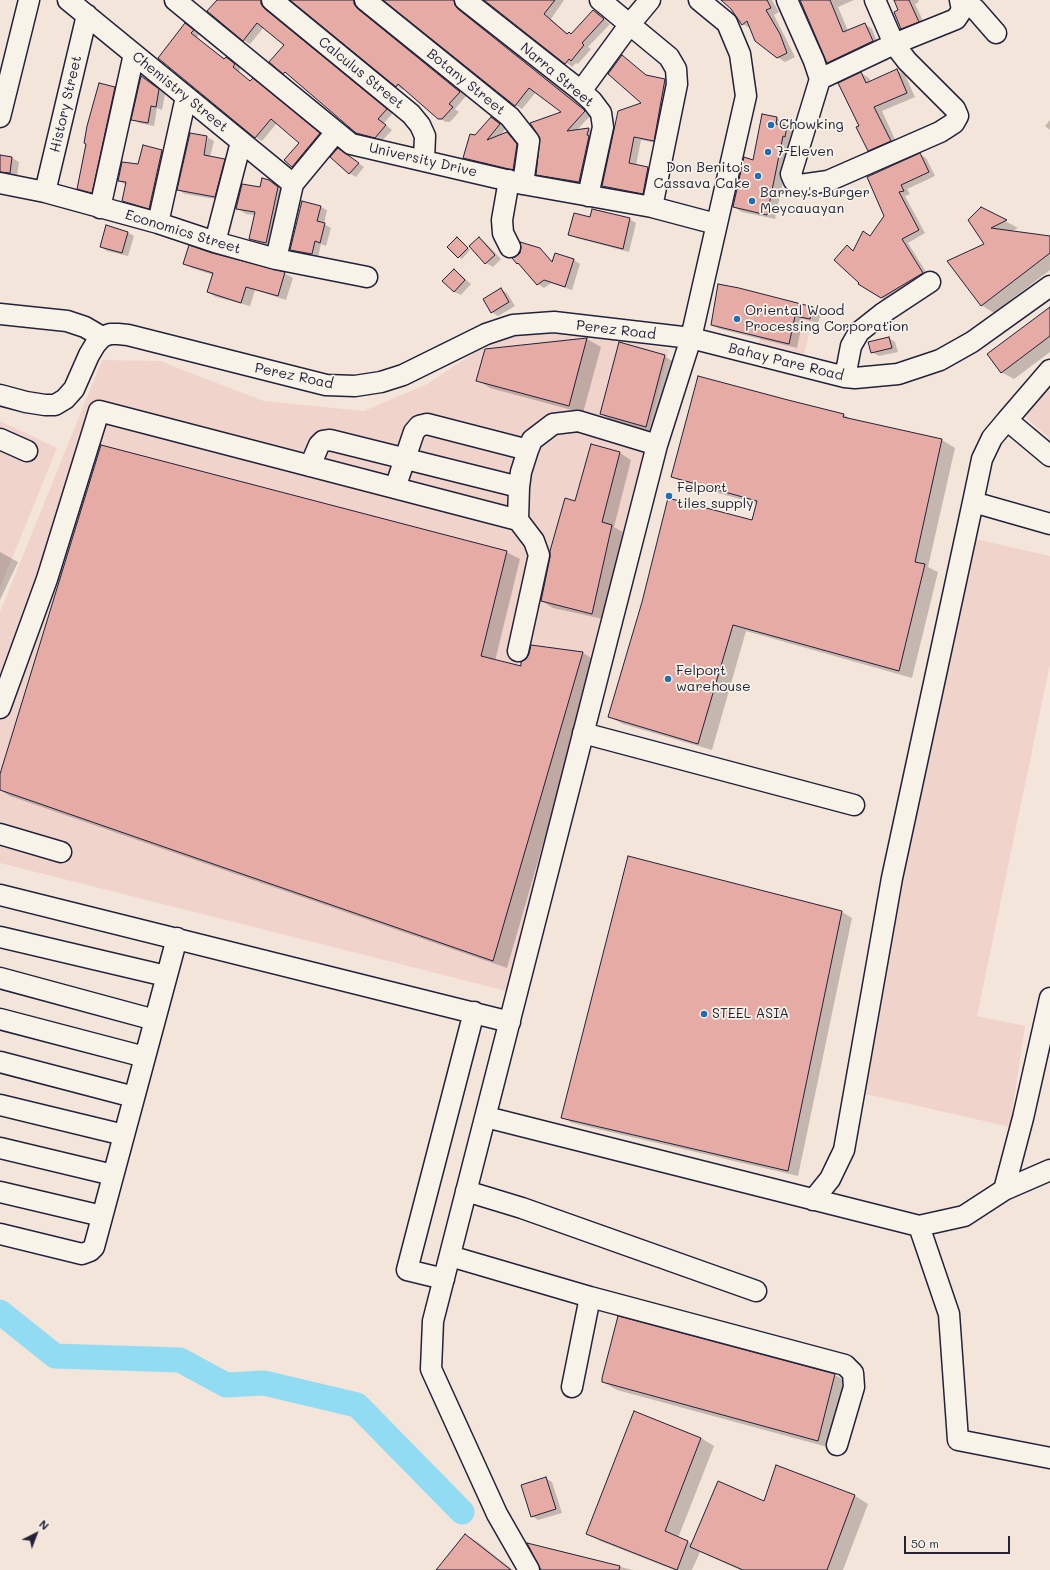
<!DOCTYPE html>
<html>
<head>
<meta charset="utf-8">
<style>
  body { margin:0 }
  #map { position:relative; width:1050px; height:1570px; overflow:hidden; background:#f4e5db; font-family:Mali,sans-serif }
  canvas { display:block }
  .north { position:absolute; left:16px; top:1514px; width:40px; height:40px; -webkit-text-stroke:3px #f7f3e8; paint-order:stroke; rotate:42deg; font-size:11px; font-weight:700; line-height:16px; text-align:center; color:#22223b }
  .north::after { content:''; display:block; margin:auto; width:14px; height:18px; background:#22223b; clip-path:polygon(50% 0,100% 100%,50% 72%,0 100%) }
  .scale { position:absolute; left:904px; top:1536px; width:106px; height:18px; box-sizing:border-box; border:2px solid #22223b; border-top:0; padding-left:5px; font-size:12px; line-height:14px; white-space:nowrap; color:#22223b; -webkit-text-stroke:3px #f7f3e8; paint-order:stroke }
</style>
</head>
<body>
<div id="map">
<canvas width="1050" height="1570"></canvas>
<div class="north">N</div>
<div class="scale">50 m</div>
</div>
<script>
const g = document.querySelector('canvas').getContext('2d');
g.lineJoin = 'round';
function fillPath(path, color) { g.fillStyle = color; g.fill(path, 'evenodd'); }
const toPath = rows => new Path2D(rows.map(r => 'M' + r).join(''));
function trace(path, color, width, dash) { g.strokeStyle = color; g.lineWidth = width; g.lineCap = dash ? 'butt' : 'round'; g.setLineDash(dash || []); g.stroke(path); }
function label(font, color, halo, rows, align = 'center') {
  g.font = font + ' Mali,sans-serif'; g.lineWidth = 3.5; g.setLineDash([]); g.textBaseline = 'middle'; g.strokeStyle = halo; g.fillStyle = color; for (const [text, x, y, turn = 0] of rows) {
    g.save(); g.translate(x, y); g.rotate((+turn || 0) * Math.PI / 180); g.textAlign = isNaN(turn) ? turn : align; if (halo) g.strokeText(text, 0, 0); g.fillText(text, 0, 0); g.restore();
  }
}
const built = toPath([
  [766,310,812,321,804,354,759,343],
  [537,331,594,334,669,350,507,991,0,863,0,612,102,360,162,361,172,366,264,401,364,411,427,384,477,351,495,340],
  [1050,385,1050,439,1022,414],
  [0,421,57,448,0,588],
  [975,539,1050,556,1050,664,977,1016,1025,1026,1010,1127,853,1091]
]);
const shadow = toPath([
  [218,0,268,0,268,8,271,14,393,113,384,123,392,130,382,141,364,137,357,133,291,77,271,62,285,45,264,27,250,44,243,40],
  [292,0,361,0,361,8,364,14,466,96,455,109,459,112,450,122,446,122,439,118,405,89,403,90,397,86],
  [385,0,461,0,461,9,465,14,581,105,591,115,577,130,589,129,595,133,586,186,544,178,537,174,563,112,536,92,522,109,515,105],
  [485,0,564,0,551,19,568,34,572,34,594,11,610,24,588,47,591,49,578,64,576,63,572,67],
  [722,0,772,0,779,12,774,15,795,57,785,62,777,57,750,28,742,24,732,9],
  [801,0,854,0,838,7,848,31,865,24,872,29,879,46,835,66,828,62],
  [895,0,918,0,919,2,915,4,925,25,908,32,902,28,900,11],
  [185,25,199,34,197,38,225,59,226,58,241,68,238,72,251,82,259,83,326,138,299,170,285,160,300,142,277,123,262,141,255,137],
  [622,56,649,77,665,80,671,84,660,144,641,140,636,165,648,168,655,172,649,197,609,190,603,186,643,103],
  [897,70,905,75,915,97,882,111,898,146,877,155,869,150,860,126,861,73,869,78,871,82],
  [148,81,165,94,162,110,157,108,154,126,139,123,132,119],
  [115,88,121,92,98,196,85,192,78,188],
  [491,118,506,128,500,136,507,133,514,137,523,149,520,173,471,162,465,158,475,137],
  [777,118,785,123,784,127,795,132,792,140,775,219,742,212,734,207,754,161],
  [1050,120,1050,130,1045,126],
  [191,134,207,137,214,141,210,157,224,160,231,163,221,200,185,194,178,190],
  [206,138,208,138,203,160,202,160],
  [144,147,162,151,170,156,158,213,132,206,123,201,126,185,119,181,139,166],
  [344,153,364,167,356,177,349,173],
  [920,154,926,158,935,176,907,189,910,194,905,196,925,233,908,243,929,277,888,302,860,284,847,247,855,251,871,236,885,216,868,177],
  [0,156,12,158,19,162,17,176,0,178],
  [269,181,287,193,275,248,259,244,250,239,255,215,246,214,237,208],
  [321,207,327,210,324,224,331,228,326,246,321,244,318,257,297,253,291,250],
  [981,208,1018,228,1010,232,1050,237,1050,270,994,313,981,305,986,244],
  [629,219,636,223,629,252,576,238,569,234],
  [127,232,134,236,128,256,107,251,101,247],
  [479,238,485,242,501,259,493,267,486,263,470,246],
  [460,240,470,250,462,259,459,257],
  [545,252,553,261,574,260,580,264,572,290,551,283,544,288,538,284,521,265,517,263,555,266,556,265],
  [184,264,284,273,293,278,286,300,255,290,250,306,216,297,208,292,213,275,192,268],
  [454,271,460,274,471,284,461,295,454,292],
  [501,289,507,293,515,306,498,316,492,312],
  [739,289,813,308,821,313,818,323,803,319,797,348,720,329,712,325],
  [1050,308,1050,352,1014,379,1001,372],
  [889,338,895,342,898,352,879,356,872,352],
  [587,339,601,347,583,413,490,388,477,380,486,350],
  [664,356,678,364,660,434,615,422,601,414],
  [844,415,853,420,942,440,955,448,928,567,938,572,912,678,746,631,712,750,623,724,610,717,753,521,758,504,685,484,672,476],
  [592,445,620,453,631,460,614,527,623,532,603,619,553,608,542,601,576,502],
  [0,552,18,562,0,600],
  [506,552,520,559,495,661,521,668,530,654,532,646,583,653,596,661,507,968,10,796,0,790,0,778],
  [628,857,842,912,852,918,798,1176,572,1123,562,1117],
  [619,1318,835,1375,849,1383,831,1448,617,1390,603,1382],
  [701,1438,714,1446,678,1538,693,1544,764,1502,777,1467,855,1496,868,1504,843,1570,740,1570,700,1552,692,1570,674,1570,600,1541,587,1533],
  [546,1478,552,1482,562,1513,538,1520,532,1516],
  [466,1535,479,1543,513,1570,438,1570],
  [529,1544,633,1570,544,1570]
]);
const river = toPath([
  [0,1312,55,1356,180,1360,226,1385,264,1383,357,1405,462,1512]
]);
const building = toPath([
  [217,0,261,0,261,4,265,9,387,109,378,119,386,125,375,138,356,133,285,72,283,74,269,62,284,45,257,23,243,41,207,11,217,0],
  [290,0,354,0,354,4,358,9,460,92,449,104,453,107,442,119,438,119,398,84,396,87,290,0],
  [383,0,454,0,455,5,458,9,583,109,585,111,567,131,589,128,587,135,589,136,579,182,536,175,540,138,530,123,561,112,529,88,515,106,383,0],
  [484,0,555,0,544,14,567,34,569,32,571,34,593,10,604,19,582,43,584,45,571,61,569,59,565,64,484,0],
  [721,0,767,0,771,8,766,10,780,34,787,53,777,58,755,41,747,21,742,25,731,9,721,0],
  [800,0,830,0,843,32,865,23,873,41,827,63,800,0],
  [894,0,909,0,919,22,901,29,894,12,898,10,894,0],
  [185,23,194,30,191,33,224,59,226,57,235,64,233,67,250,81,253,78,320,133,292,167,284,160,299,143,271,119,255,138,158,58,185,23],
  [622,55,646,75,665,79,654,141,634,137,629,163,648,167,643,194,602,186,618,111,641,103,608,74,622,55],
  [897,69,907,93,874,107,891,141,868,151,856,127,859,126,838,83,861,72,866,83,897,69],
  [141,76,159,89,156,107,151,106,148,123,131,120,141,76],
  [99,83,115,87,92,193,77,189,86,144,84,143,87,126,99,83],
  [762,114,777,117,776,124,787,126,785,137,783,136,767,215,733,207,744,157,753,160,762,114],
  [491,117,500,124,487,140,507,132,517,144,513,170,463,158,470,134,475,135,491,117],
  [190,133,207,136,204,155,225,159,215,197,177,190,190,133],
  [143,145,162,150,149,209,122,201,126,182,118,181,122,162,138,164,143,145],
  [338,148,359,163,349,174,330,157,338,148],
  [920,153,929,172,901,185,904,191,899,192,919,230,902,239,923,273,881,298,858,284,859,283,834,260,847,245,853,251,863,231,870,236,884,216,867,177,920,153],
  [0,155,12,157,10,173,0,172,0,155],
  [262,178,269,180,278,187,266,243,249,239,255,212,236,209,242,184,260,187,262,178],
  [302,201,321,206,317,221,325,223,320,243,315,241,312,254,290,250,302,201],
  [981,207,1007,220,991,228,1050,236,1050,253,981,306,947,261,984,244,968,220,981,207],
  [592,209,630,218,623,249,568,235,574,213,590,217,592,209],
  [106,225,128,232,122,253,100,247,106,225],
  [457,237,468,248,458,258,447,247,457,237],
  [479,237,495,255,485,264,469,246,479,237],
  [520,242,540,248,552,262,555,253,574,259,565,287,544,280,537,285,518,263,517,264,512,258,515,257,520,253,521,247,520,242],
  [189,245,212,253,285,272,278,296,246,287,241,303,207,292,213,273,183,264,189,245],
  [454,269,465,280,454,292,442,281,454,269],
  [718,284,739,288,813,307,810,319,795,316,789,344,711,325,718,284],
  [501,288,509,302,491,313,483,299,501,288],
  [1050,307,1050,336,1001,373,987,354,1050,307],
  [889,337,892,348,871,353,868,342,889,337],
  [587,338,569,406,476,381,485,349,587,338],
  [619,342,665,355,646,427,600,414,619,342],
  [698,376,788,400,844,414,843,417,942,439,915,562,925,564,899,671,733,625,698,744,608,717,642,602,668,498,752,520,757,501,671,477,698,376],
  [591,444,620,452,602,522,612,525,592,614,541,601,550,557,550,551,565,498,575,501,591,444],
  [101,445,507,551,481,656,521,666,521,662,526,659,529,654,531,645,583,652,493,961,0,790,0,774,101,445],
  [628,856,842,911,788,1171,561,1118,628,856],
  [618,1316,835,1374,818,1441,602,1382,602,1378,618,1316],
  [634,1411,701,1438,665,1531,688,1541,677,1570,586,1534,634,1411],
  [776,1465,855,1495,827,1570,743,1570,690,1547,718,1481,764,1501,776,1465],
  [546,1477,556,1509,531,1517,521,1485,546,1477],
  [465,1534,511,1570,436,1570,465,1534],
  [527,1543,620,1566,619,1570,541,1570,527,1543]
]);
const minor = toPath([
  [68,0,293,184],
  [175,0,351,144,523,184,652,207,716,224],
  [272,0,411,114,420,125,425,136,424,160],
  [365,0,510,117,529,141,523,184],
  [465,0,581,91,592,101,601,113,603,127,588,196],
  [600,0,669,57,676,69,677,84,652,207],
  [787,0,814,61,820,79,791,174,794,181,800,185,828,181,940,132,954,123,958,116,955,109,907,61,894,44,875,0],
  [961,1,975,9,996,33],
  [820,79,894,44,956,19,962,10,960,0],
  [581,91,630,24,650,0],
  [0,117,29,0],
  [509,180,502,220,503,233,510,247],
  [0,183,45,192,158,223,215,242,276,259,367,277],
  [45,192,87,15],
  [100,208,134,54],
  [158,223,186,97],
  [215,242,241,142],
  [276,259,293,184,336,132],
  [0,314,67,321,85,327,102,337],
  [845,377,851,346,859,332,883,313,930,282],
  [0,395,26,402,45,405,55,405,65,399,74,389,89,355,95,345,102,337,110,334,118,334,128,335,326,385,355,386,381,382,403,375,486,334,513,325,554,322,691,338,845,377,855,378,898,374,940,360,972,342,1050,286],
  [1007,420,1050,370],
  [0,439,27,451],
  [310,466,319,445,323,441,330,440,519,487],
  [395,488,414,432,419,426,427,424,528,450],
  [973,502,982,459,992,438,1007,420,1050,456],
  [518,651,539,555,534,541,518,520,519,487,521,472,528,450,532,440,553,424,578,421,657,445],
  [0,708,47,579,99,411,518,520],
  [583,733,854,805],
  [0,834,61,852],
  [0,895,510,1022],
  [0,937,166,976],
  [0,978,155,1020],
  [0,1019,145,1057],
  [0,1062,134,1097],
  [0,1105,124,1135],
  [486,1117,919,1226,964,1216,1004,1190,1050,1170],
  [0,1148,113,1175],
  [1004,1190,1023,1118,1050,998],
  [466,1191,522,1208,756,1291],
  [0,1192,102,1216],
  [813,1200,830,1179,844,1150,892,878,973,502,1050,524],
  [919,1226,949,1314,958,1440,1050,1458],
  [0,1234,82,1254,90,1251,94,1247,177,938],
  [450,1256,590,1297,845,1365,853,1373,854,1387,837,1445],
  [444,1279,407,1270,474,1012],
  [572,1387,590,1297],
  [529,1570,497,1514,431,1369,433,1321,657,445,691,338,746,96,740,54,727,23,699,0]
]);
const markers = [
  [771,125,4,"#1f6fb2"],
  [768,152,4,"#1f6fb2"],
  [758,176,4,"#1f6fb2"],
  [752,201,4,"#1f6fb2"],
  [737,319,4,"#1f6fb2"],
  [669,496,4,"#1f6fb2"],
  [668,679,4,"#1f6fb2"],
  [704,1014,4,"#1f6fb2"]
];
const streetNames = [
  ["Calculus Street",361,73,39],
  ["Narra Street",557,75,40],
  ["Botany Street",466,82,39],
  ["Chemistry Street",180,92,39],
  ["History Street",66,104,-77],
  ["University Drive",423,160,13],
  ["Economics Street",183,232,17],
  ["Perez Road",616,330,7],
  ["Bahay Pare Road",786,362,14],
  ["Perez Road",294,376,12]
];
const poiNames = [
  ["Chowking",779,125],
  ["7-Eleven",776,152],
  ["Don Benito's",750,168,"right"],
  ["Cassava Cake",750,184,"right"],
  ["Barney's Burger",760,193],
  ["Meycauayan",760,209],
  ["Oriental Wood",745,311],
  ["Processing Corporation",745,327],
  ["Felport",677,488],
  ["tiles supply",677,504],
  ["Felport",676,671],
  ["warehouse",676,687],
  ["STEEL ASIA",712,1014]
];
fillPath(built, '#f0d4cb');
fillPath(shadow, '#0003');
trace(river, '#92dcf3', 25);
fillPath(building, '#e6aba5');
trace(building, '#22223b', 1);
trace(minor, '#22223b', 23);
trace(minor, '#f7f3e8', 20);
for (const [x, y, r, color] of markers) { const dot = new Path2D(); dot.arc(x, y, r, 0, 2 * Math.PI); g.fillStyle = color; g.fill(dot); trace(dot, '#f7f3e8', 1.5); }
label('14px', '#22223b', '#f7f3e8', streetNames);
label('14px', '#22223b', '#f7f3e8', poiNames, 'left');
</script>
</body>
</html>
